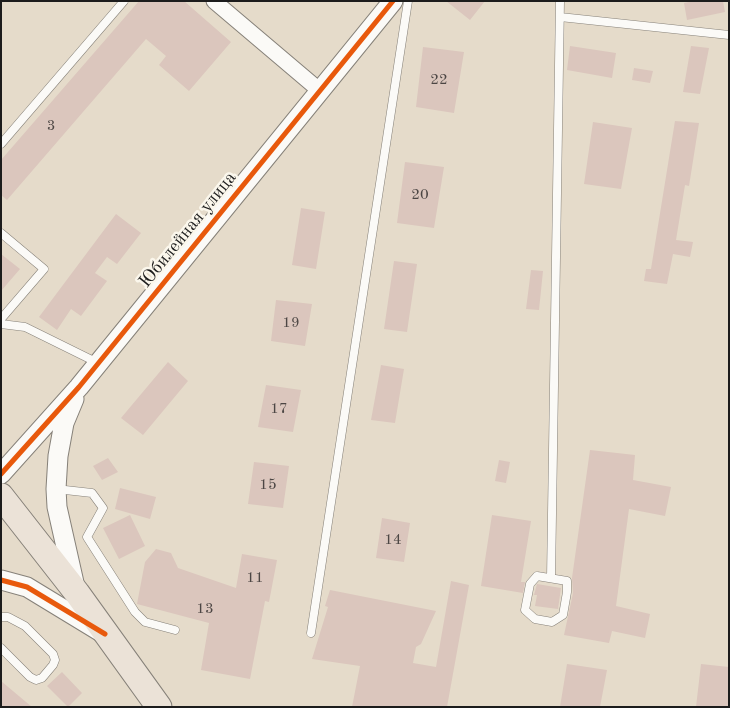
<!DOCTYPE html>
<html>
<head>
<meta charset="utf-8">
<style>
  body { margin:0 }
  #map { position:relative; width:730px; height:708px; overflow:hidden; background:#e5dbca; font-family:"Old Standard TT",serif }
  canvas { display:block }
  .frame { position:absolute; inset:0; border:2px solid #1c1c1c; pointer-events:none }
</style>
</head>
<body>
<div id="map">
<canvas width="730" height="708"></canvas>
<div class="frame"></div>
</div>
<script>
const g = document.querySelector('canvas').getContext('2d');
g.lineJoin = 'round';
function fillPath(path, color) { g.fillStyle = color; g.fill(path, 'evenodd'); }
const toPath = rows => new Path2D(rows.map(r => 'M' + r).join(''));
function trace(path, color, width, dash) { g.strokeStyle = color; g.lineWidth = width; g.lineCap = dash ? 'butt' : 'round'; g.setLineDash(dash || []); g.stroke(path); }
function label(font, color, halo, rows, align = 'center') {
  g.font = font + ' "Old Standard TT",serif'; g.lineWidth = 5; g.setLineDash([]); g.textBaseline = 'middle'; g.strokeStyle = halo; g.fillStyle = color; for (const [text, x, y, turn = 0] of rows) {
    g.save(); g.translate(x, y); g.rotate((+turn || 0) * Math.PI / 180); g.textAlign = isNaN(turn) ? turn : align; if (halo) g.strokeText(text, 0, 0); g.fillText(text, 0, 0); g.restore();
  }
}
const building = toPath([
  [139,1,184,1,231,42,189,91,159,65,166,56,146,39,7,200,1,195,1,160],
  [446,1,485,1,470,20],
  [694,1,723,1,725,12,687,20,684,3],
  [570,46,616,53,612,78,567,70],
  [691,46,709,48,700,94,683,92],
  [423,47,464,52,454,113,416,107],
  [634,68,653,71,650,83,632,80],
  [675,121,699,123,689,186,685,185,676,240,693,242,690,257,673,254,667,284,644,281,646,269,651,269],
  [593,122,632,128,621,189,584,184],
  [405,162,444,167,434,228,397,223],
  [301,208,325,212,316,269,292,265],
  [116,214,141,233,117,264,107,257,95,273,107,281,81,316,71,309,57,330,39,317],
  [1,254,20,269,1,291],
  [394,261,417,264,407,332,384,329],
  [531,270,543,271,539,310,526,309],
  [276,300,312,304,305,346,271,341],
  [168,362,188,381,143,435,121,418],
  [381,365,404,369,395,423,371,420],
  [266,385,301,390,293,432,258,427],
  [590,450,635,455,633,480,671,487,665,516,629,509,616,606,650,614,645,638,612,631,609,643,564,635,573,593,572,578],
  [108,458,118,472,102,480,93,466],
  [499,460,510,462,506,483,495,481],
  [254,462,289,466,283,508,248,504],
  [120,488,156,497,150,519,115,509],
  [130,515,145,546,119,559,103,528],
  [492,515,531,521,521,582,525,582,523,593,481,586],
  [382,518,410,523,404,562,376,558],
  [156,549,171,553,178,568,236,588,242,554,277,560,269,602,265,601,250,679,201,670,209,623,137,604,145,562],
  [451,581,469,585,447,707,352,707,360,666,312,659,328,607,325,606,330,590,436,611,421,644,416,647,413,663,436,667],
  [537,584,561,588,558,609,535,606,537,595,534,595],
  [567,664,607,670,600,707,560,707],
  [701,664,729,667,729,707,696,707],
  [62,672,82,693,68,707,47,686],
  [1,681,32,707,1,707]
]);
const service = toPath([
  [560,17,729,35],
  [1,144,124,1],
  [1,233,44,269,1,319],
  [1,324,25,327,98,363],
  [56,489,92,493,103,508,87,537,135,612,145,622,175,630],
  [537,576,567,581,567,592,563,615,552,622,535,619,525,610,530,584,537,576],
  [551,578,560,1],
  [1,617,8,617,25,626,53,654,55,660,53,665,42,678,36,680,30,677,1,648],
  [311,633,408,1]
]);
const minor = toPath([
  [214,1,319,90]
]);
const tertiary = toPath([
  [74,399,64,423,58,456,56,489,57,507,75,587],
  [1,474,79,387,393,1],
  [1,580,27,587,101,632]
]);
const trunk = toPath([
  [1,496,77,593,159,707]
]);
const cycleway = toPath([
  [1,474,79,387,393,1],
  [1,580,27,587,105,634]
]);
const numberNames = [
  ["22",439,80],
  ["3",51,126],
  ["20",420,195],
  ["19",291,323],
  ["17",279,409],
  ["15",268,485],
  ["14",393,540],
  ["11",255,578],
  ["13",205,609]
];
const streetNames = [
  ["Юбилейная улица",188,230,-51]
];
fillPath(building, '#dbc6bd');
trace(service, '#868179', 9);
trace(minor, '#868179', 17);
trace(tertiary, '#868179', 21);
trace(trunk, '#868179', 27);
trace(service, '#fbfaf7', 8);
trace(minor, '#fbfaf7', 15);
trace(tertiary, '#fbfaf7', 19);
trace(trunk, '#ebe2d7', 25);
trace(cycleway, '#e8590c', 5);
label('15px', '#4c4644', null, numberNames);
label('18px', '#1c1c1c', '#fbf7ec', streetNames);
</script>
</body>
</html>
